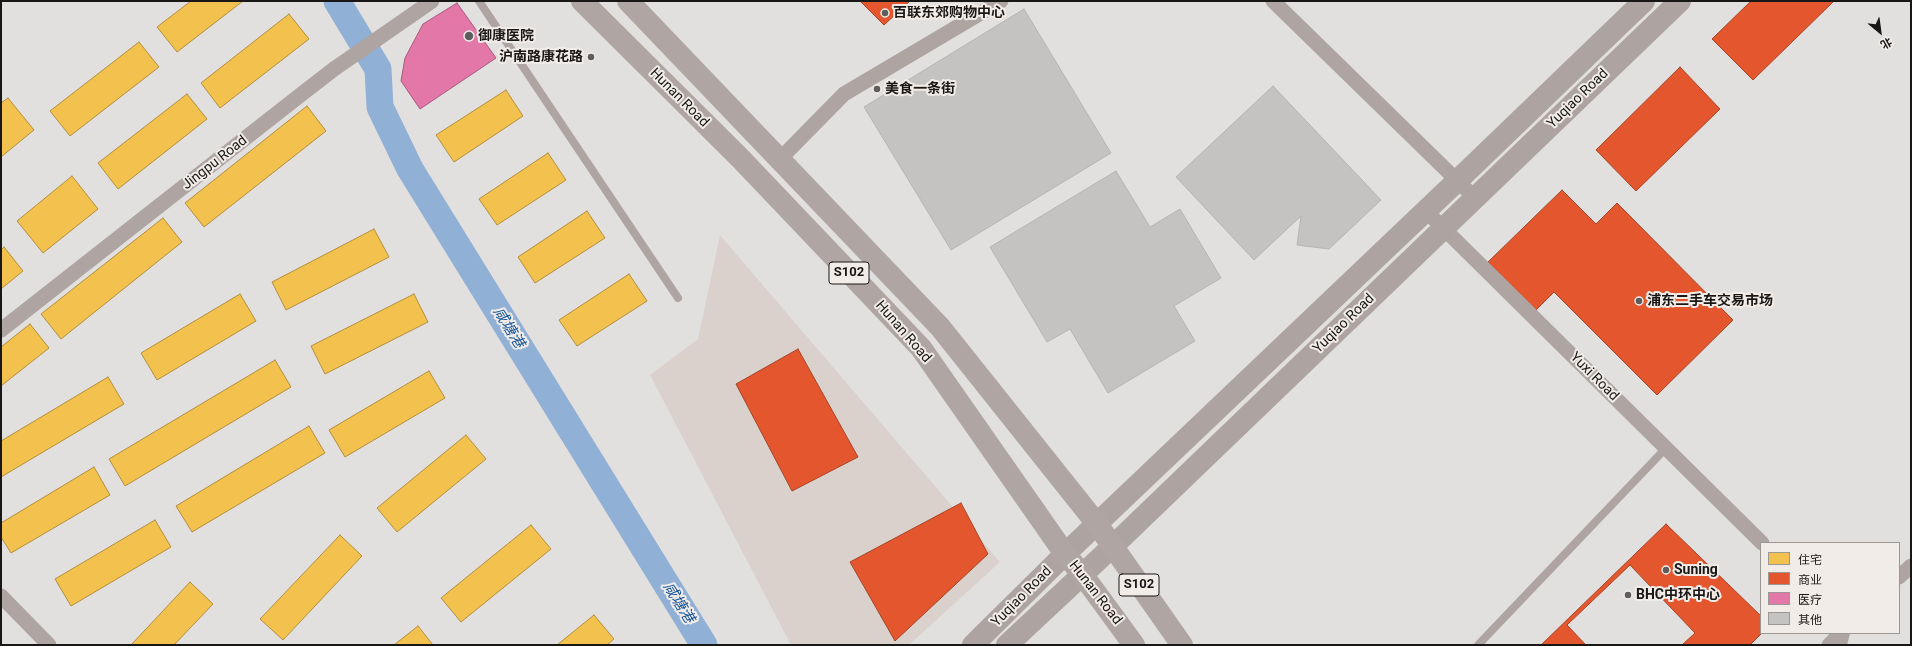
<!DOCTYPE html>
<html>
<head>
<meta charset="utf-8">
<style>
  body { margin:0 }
  #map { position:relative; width:1912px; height:646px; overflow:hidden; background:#e2e0de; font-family:Roboto,"Noto Sans SC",sans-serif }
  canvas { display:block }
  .frame { position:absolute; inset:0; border:2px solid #191716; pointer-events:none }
  .legend { position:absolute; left:1760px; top:542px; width:140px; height:92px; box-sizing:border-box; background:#f2ece9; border:1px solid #9b9795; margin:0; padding:5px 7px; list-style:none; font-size:12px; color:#191716 }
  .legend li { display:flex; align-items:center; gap:8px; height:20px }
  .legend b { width:20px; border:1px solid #9b9795 }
  .north { position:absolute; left:1860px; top:12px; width:40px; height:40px; -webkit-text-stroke:3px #f2ece9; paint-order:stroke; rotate:151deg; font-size:11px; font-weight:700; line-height:16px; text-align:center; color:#191716 }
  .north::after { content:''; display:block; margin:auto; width:14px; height:18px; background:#191716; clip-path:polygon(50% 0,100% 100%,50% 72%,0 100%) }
</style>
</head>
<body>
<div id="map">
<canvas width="1912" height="646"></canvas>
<div class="frame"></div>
<ul class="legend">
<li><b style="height:11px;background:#f2c14e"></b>住宅</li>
<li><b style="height:11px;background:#e4572e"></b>商业</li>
<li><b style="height:11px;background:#e377a8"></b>医疗</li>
<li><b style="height:11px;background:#c5c3c2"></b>其他</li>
</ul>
<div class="north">北</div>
</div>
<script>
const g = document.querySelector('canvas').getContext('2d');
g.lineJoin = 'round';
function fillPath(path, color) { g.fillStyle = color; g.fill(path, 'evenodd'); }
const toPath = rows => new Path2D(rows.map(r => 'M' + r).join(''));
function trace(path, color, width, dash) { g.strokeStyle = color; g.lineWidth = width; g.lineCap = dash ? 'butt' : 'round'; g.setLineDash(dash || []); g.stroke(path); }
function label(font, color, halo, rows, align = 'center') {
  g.font = font + ' Roboto,"Noto Sans SC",sans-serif'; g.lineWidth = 4; g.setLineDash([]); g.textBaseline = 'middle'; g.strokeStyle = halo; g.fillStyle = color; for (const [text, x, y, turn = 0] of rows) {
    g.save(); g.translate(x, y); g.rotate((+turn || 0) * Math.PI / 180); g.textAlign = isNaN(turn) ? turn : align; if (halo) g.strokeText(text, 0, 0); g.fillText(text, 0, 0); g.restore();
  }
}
const built = toPath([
  [720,235,1000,562,909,645,791,645,650,375,698,339]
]);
const homes = toPath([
  [191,1,243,1,177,52,157,27,191,1],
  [289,14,309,39,220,108,201,83,289,14],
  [139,42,159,67,70,136,50,111,139,42],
  [506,90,523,116,454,162,436,135,506,90],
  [187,94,207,119,118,189,98,163,187,94],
  [8,98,34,130,1,157,1,103,8,98],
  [307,106,326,131,204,227,185,203,307,106],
  [548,153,566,180,497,225,479,199,548,153],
  [72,176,98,209,43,253,17,221,72,176],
  [587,211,605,238,535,283,518,257,587,211],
  [163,218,182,242,61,339,41,314,163,218],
  [374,229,389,257,286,310,272,282,374,229],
  [4,247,23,271,1,289,1,250,4,247],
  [629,274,647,301,577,346,559,320,629,274],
  [240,294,256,321,157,380,141,353,240,294],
  [414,294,428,322,325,374,311,346,414,294],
  [30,324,49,348,1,386,1,347,30,324],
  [275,360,291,387,125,486,109,459,275,360],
  [429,371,445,398,345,457,329,430,429,371],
  [108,377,124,404,1,477,1,441,108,377],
  [309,426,325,453,192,532,176,506,309,426],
  [466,435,486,459,397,532,377,508,466,435],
  [94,467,110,495,11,553,1,537,1,523,94,467],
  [155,520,171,547,71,606,55,579,155,520],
  [531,525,551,549,461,622,441,598,531,525],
  [340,535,362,556,283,640,260,619,340,535],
  [190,582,213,604,174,645,131,645,190,582],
  [594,615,614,639,607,645,557,645,594,615],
  [418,626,433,645,394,645,418,626]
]);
const shops = toPath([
  [860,1,910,1,884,25,860,1],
  [1751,1,1834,1,1753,80,1712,39,1751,1],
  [1680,67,1720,109,1636,191,1596,150,1680,67],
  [1562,190,1596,224,1617,203,1733,320,1657,395,1554,292,1536,310,1488,262,1562,190],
  [798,349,858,457,792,491,736,384,798,349],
  [961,503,988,554,895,641,850,562,961,503],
  [1666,524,1761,616,1762,633,1750,645,1541,645,1666,524],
  [1630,565,1695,633,1682,645,1586,645,1567,625,1630,565]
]);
const health = toPath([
  [457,3,496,58,420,109,401,81,405,58,423,24,457,3]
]);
const river = toPath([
  [337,1,378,69,380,107,410,169,704,645]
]);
const building = toPath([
  [1024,9,1111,153,951,250,864,107,1024,9],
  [1273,86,1381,200,1329,249,1297,245,1301,216,1254,260,1176,177,1273,86],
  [1116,171,1150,227,1180,209,1221,278,1174,306,1195,341,1108,393,1070,329,1047,342,990,247,1116,171]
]);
const service = toPath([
  [479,1,678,298],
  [1478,645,1666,448],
  [1843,645,1846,633]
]);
const minor = toPath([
  [1273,1,1475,198],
  [780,159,844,94,1001,1],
  [1425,210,1762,543],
  [1,330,294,100,334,69,432,1],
  [1899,577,1911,566],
  [1,596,49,645],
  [1829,645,1841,633]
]);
const secondary = toPath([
  [973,645,1065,554,1457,181,1644,1],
  [1007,645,1112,547,1680,1]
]);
const primary = toPath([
  [582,1,740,158,921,348,1065,554,1082,574,1134,645],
  [628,1,940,327,1097,524,1182,645]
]);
const markers = [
  [885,13,4,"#5f5d5c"],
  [469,36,5,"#5f5d5c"],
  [591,57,4,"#5f5d5c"],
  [877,89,4,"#5f5d5c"],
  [1639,301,4,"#5f5d5c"],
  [1666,570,4,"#5f5d5c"],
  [1628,595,4,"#5f5d5c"]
];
const shields = [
  [849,273,40],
  [1139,585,40]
];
const shieldNames = [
  ["S102",849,273],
  ["S102",1139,585]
];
const poiNames = [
  ["百联东郊购物中心",893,13],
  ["御康医院",478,36],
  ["沪南路康花路",583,57,"right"],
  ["美食一条街",885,89],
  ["浦东二手车交易市场",1647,301],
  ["Suning",1674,570],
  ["BHC中环中心",1636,595]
];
const streetNames = [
  ["Hunan Road",679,98,45],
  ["Yuqiao Road",1578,99,-44],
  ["Jingpu Road",215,163,-38],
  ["Yuqiao Road",1344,324,-44],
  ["Hunan Road",903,332,49],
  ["Yuxi Road",1594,377,45],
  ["Hunan Road",1095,593,52],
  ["Yuqiao Road",1022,597,-45]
];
const waterNames = [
  ["咸塘港",508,328,58],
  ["咸塘港",678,603,58]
];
fillPath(built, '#dad1cd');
fillPath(homes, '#f2c14e');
trace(homes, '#b18e3d', 1);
fillPath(shops, '#e4572e');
trace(shops, '#a74427', 1);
fillPath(health, '#e377a8');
trace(health, '#a65a7c', 1);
trace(river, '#91b0d5', 27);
fillPath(building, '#c5c3c2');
trace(building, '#b5b4b3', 1);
trace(service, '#aea4a2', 8);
trace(minor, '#aea4a2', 15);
trace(secondary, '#ada3a0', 22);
trace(primary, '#afa5a2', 22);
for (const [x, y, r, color] of markers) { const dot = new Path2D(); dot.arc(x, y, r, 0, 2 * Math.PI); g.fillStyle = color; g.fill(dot); trace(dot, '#f2ece9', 1.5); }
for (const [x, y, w] of shields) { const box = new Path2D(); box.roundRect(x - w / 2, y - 11, w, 22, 3); g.fillStyle = '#f2ece9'; g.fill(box); trace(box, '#191716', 1); }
label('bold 13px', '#191716', null, shieldNames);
label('bold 14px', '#191716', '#f2ece9', poiNames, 'left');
label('14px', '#191716', '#f2ece9', streetNames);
label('italic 15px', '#185799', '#f2ece9', waterNames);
</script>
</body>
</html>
